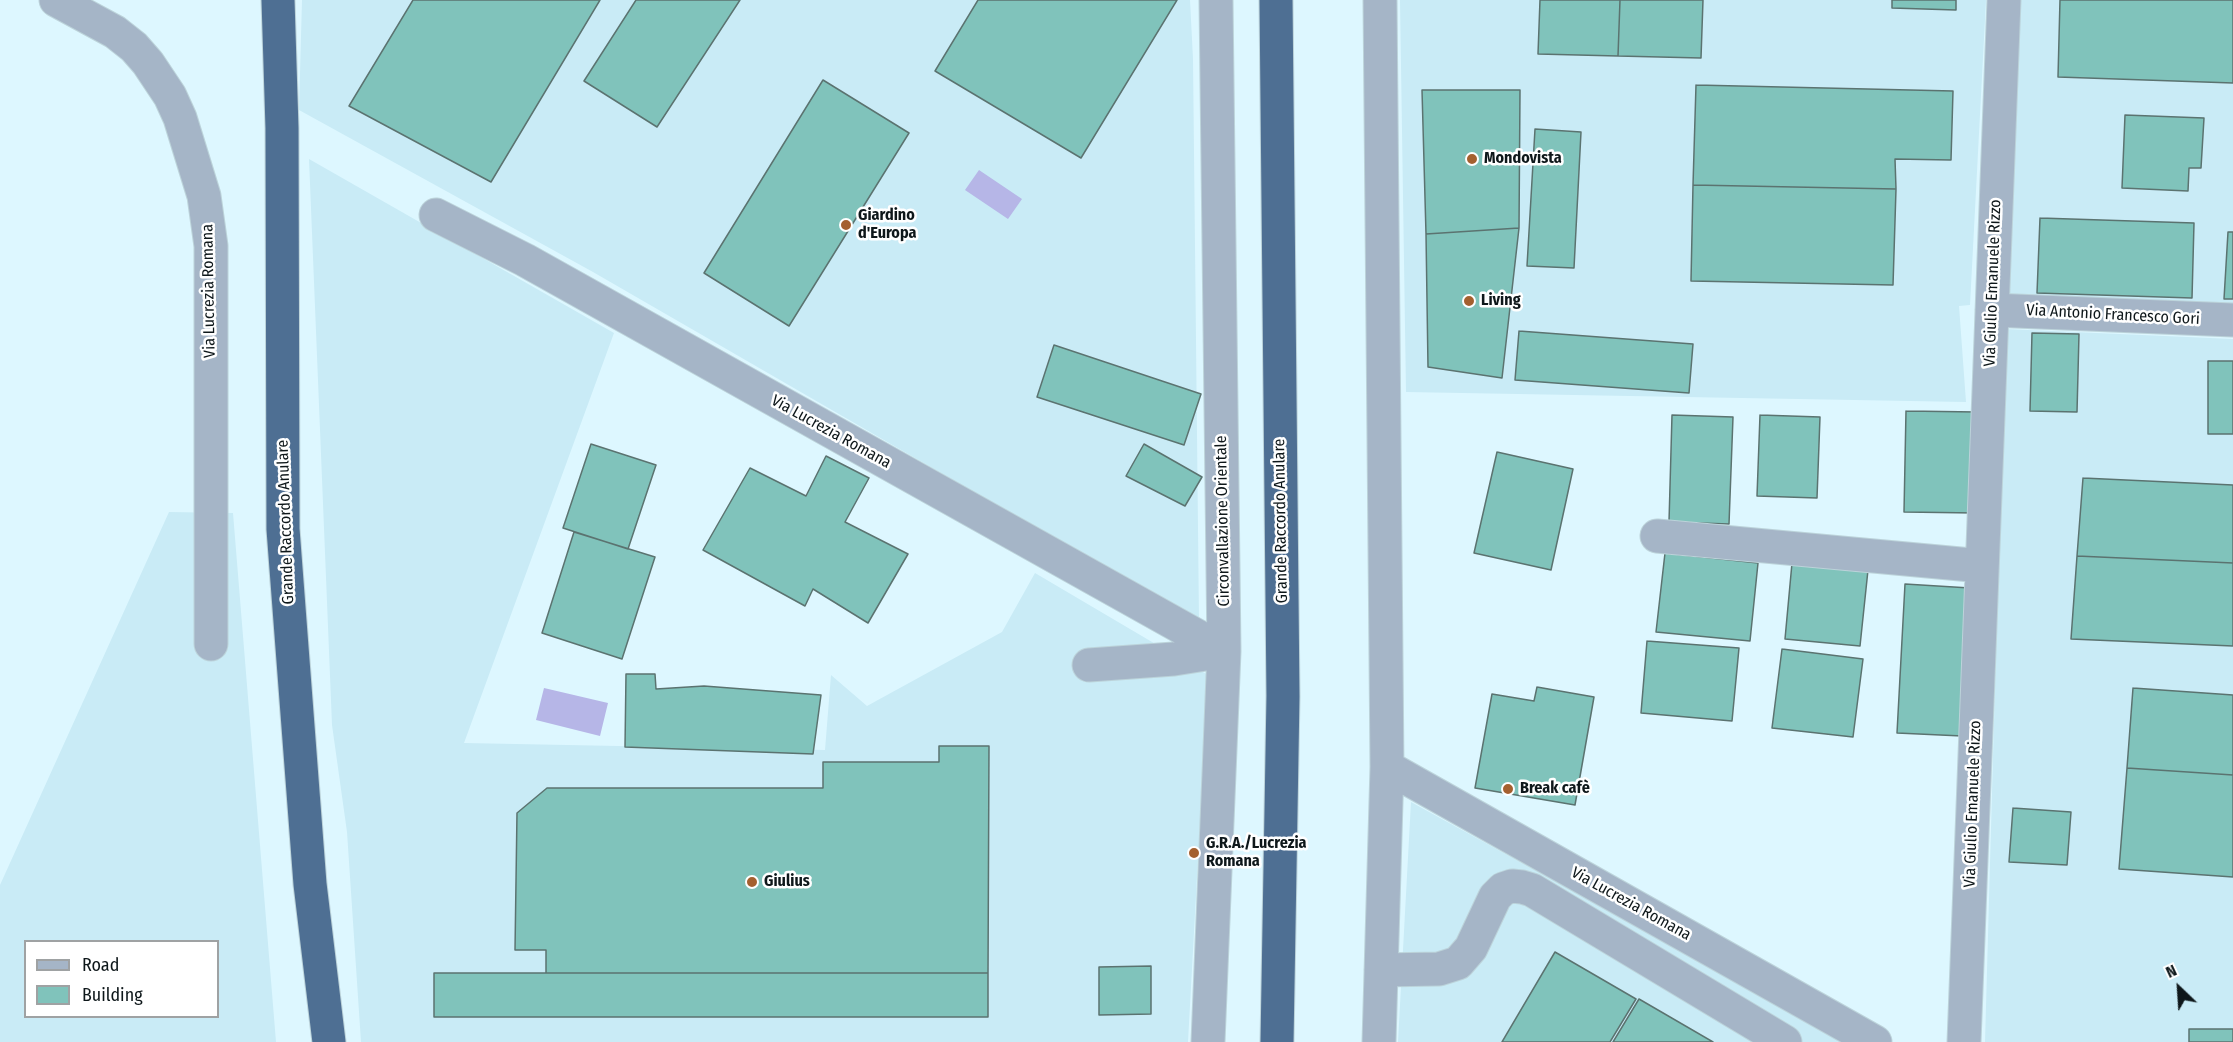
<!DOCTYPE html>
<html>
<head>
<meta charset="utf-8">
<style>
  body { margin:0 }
  #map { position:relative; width:2233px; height:1042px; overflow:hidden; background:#ddf7ff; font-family:"Fira Sans Condensed",sans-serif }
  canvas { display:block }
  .legend { position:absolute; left:24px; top:940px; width:195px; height:78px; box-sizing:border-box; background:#fff; border:2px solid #9fa2a3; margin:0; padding:8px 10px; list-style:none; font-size:18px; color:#0e171a }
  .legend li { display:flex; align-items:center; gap:12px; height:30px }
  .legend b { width:30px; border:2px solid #9fa2a3 }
  .north { position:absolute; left:2149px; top:958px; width:60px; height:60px; -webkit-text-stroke:4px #fff; paint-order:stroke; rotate:335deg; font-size:16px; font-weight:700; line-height:24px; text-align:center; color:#0e171a }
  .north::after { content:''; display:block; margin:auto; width:21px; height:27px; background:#0e171a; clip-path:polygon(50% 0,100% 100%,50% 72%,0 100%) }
</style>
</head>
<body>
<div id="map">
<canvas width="2233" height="1042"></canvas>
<ul class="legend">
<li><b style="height:8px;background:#a5b5c7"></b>Road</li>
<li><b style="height:16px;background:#80c3bb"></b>Building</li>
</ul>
<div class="north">N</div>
</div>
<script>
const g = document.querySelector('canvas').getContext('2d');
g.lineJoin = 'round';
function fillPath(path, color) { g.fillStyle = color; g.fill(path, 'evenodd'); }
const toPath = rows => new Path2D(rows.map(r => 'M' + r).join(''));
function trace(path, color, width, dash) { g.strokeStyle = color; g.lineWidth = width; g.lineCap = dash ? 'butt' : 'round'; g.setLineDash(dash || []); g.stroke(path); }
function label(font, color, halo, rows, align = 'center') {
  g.font = font + ' "Fira Sans Condensed",sans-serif'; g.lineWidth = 5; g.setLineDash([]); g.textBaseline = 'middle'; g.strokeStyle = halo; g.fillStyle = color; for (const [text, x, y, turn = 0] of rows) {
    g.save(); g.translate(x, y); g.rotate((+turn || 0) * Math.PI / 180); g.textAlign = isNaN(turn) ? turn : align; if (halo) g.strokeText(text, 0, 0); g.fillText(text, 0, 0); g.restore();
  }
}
const built = toPath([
  [302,0,1190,0,1193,59,1199,622,593,272,299,110],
  [1400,0,1986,0,1970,305,1959,306,1966,402,1406,392],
  [2018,0,2233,0,2233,310,2007,296],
  [309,159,614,333,464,743,825,750,831,675,867,706,1002,632,1035,573,1208,675,1188,1042,361,1042,347,832,332,725],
  [2005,329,2233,339,2233,1042,1985,1042],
  [169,512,233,513,276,1042,0,1042,0,885],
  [26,942,218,942,218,1016,26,1016],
  [1411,802,1848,1042,1398,1042]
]);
const water = toPath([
  [979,170,1022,199,1008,219,965,190],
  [544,688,608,703,600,736,536,720]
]);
const building = toPath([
  [413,0,600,0,491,182,349,106,413,0],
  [636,0,740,0,657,127,584,81,636,0],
  [978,0,1177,0,1081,158,935,71,978,0],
  [1540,0,1620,0,1618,56,1538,54,1540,0],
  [1620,0,1703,0,1701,58,1618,56,1620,0],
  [1892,0,1956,0,1956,10,1892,8,1892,0],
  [2060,0,2233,0,2233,83,2058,77,2060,0],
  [823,80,909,133,789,326,704,273,823,80],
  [1696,85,1953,91,1951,160,1895,159,1896,189,1693,185,1696,85],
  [1422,90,1520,90,1519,228,1426,234,1422,90],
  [2125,115,2204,118,2201,168,2189,168,2188,191,2122,188,2125,115],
  [1535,129,1581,132,1574,268,1527,266,1535,129],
  [1693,185,1896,189,1893,285,1691,281,1693,185],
  [2040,218,2194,223,2192,298,2037,293,2040,218],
  [1519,228,1502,378,1428,367,1426,234,1519,228],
  [2228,232,2233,232,2233,299,2224,299,2228,232],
  [1519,331,1693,344,1689,393,1515,380,1519,331],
  [2032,333,2079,334,2077,412,2030,411,2032,333],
  [1054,345,1201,394,1184,445,1037,397,1054,345],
  [2208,361,2233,361,2233,434,2208,434,2208,361],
  [1906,411,1977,412,1975,513,1904,512,1906,411],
  [1672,415,1733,417,1729,524,1669,522,1672,415],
  [1760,415,1820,417,1817,498,1757,496,1760,415],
  [591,444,656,465,628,549,563,528,591,444],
  [1144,444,1202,477,1185,506,1126,476,1144,444],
  [1497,452,1573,469,1551,570,1474,553,1497,452],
  [826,456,869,478,845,522,908,554,868,623,813,589,805,606,703,550,750,468,806,496,826,456],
  [2083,478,2233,485,2233,563,2077,556,2083,478],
  [574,532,655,557,622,659,542,633,574,532],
  [1665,553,1758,563,1750,641,1656,632,1665,553],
  [2077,556,2233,563,2233,646,2071,639,2077,556],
  [1792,563,1868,570,1860,646,1785,639,1792,563],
  [1905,584,1970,588,1962,736,1897,733,1905,584],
  [1647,641,1739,648,1732,721,1641,713,1647,641],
  [1782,649,1863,659,1853,737,1772,728,1782,649],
  [626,674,655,674,656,689,704,686,821,695,813,754,625,747,626,674],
  [1537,687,1594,697,1575,805,1475,788,1492,694,1534,701,1537,687],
  [2133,688,2233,695,2233,775,2127,768,2133,688],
  [939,746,989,746,988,973,546,973,546,950,515,950,517,813,547,788,823,788,823,762,939,762,939,746],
  [2127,768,2233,775,2233,877,2119,869,2127,768],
  [2013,808,2071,812,2067,865,2009,862,2013,808],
  [1555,952,1636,999,1610,1042,1502,1042,1555,952],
  [1151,966,1151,1014,1099,1015,1099,967,1151,966],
  [434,973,988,973,988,1017,434,1017,434,973],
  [1639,999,1713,1042,1613,1042,1639,999],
  [2189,1029,2233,1029,2233,1042,2189,1042,2189,1029]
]);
const minor = toPath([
  [56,0,115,32,134,47,148,63,170,96,180,118,204,196,211,246,211,644],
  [436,215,525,260,1224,651],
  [1992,310,2233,320],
  [1657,536,1982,566],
  [1089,665,1174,659,1224,651],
  [1387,767,1875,1042],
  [1381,970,1439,969,1458,963,1471,948,1495,897,1503,889,1512,886,1522,887,1532,890,1785,1042],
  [1208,1042,1224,651,1216,0],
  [1379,1042,1387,767,1380,0],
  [1964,1042,2004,0]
]);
const highway = toPath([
  [278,0,282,128,283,529,310,884,329,1042],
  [1276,0,1283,696,1277,1042]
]);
const markers = [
  [1472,159,6,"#a4602f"],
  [846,225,6,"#a4602f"],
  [1469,301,6,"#a4602f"],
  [1508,789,6,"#a4602f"],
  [1194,853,6,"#a4602f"],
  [752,882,6,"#a4602f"]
];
const poiNames = [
  ["Mondovista",1484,159],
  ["Giardino",858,216],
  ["d'Europa",858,234],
  ["Living",1481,301],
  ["Break cafè",1520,789],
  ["G.R.A./Lucrezia",1206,844],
  ["Romana",1206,862],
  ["Giulius",764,882]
];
const streetNames = [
  ["Via Giulio Emanuele Rizzo",1993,283,-88],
  ["Via Lucrezia Romana",209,291,-91],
  ["Via Antonio Francesco Gori",2113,315,3],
  ["Via Lucrezia Romana",831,432,29],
  ["Circonvallazione Orientale",1223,521,-91],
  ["Grande Raccordo Anulare",1281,521,-91],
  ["Grande Raccordo Anulare",286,522,-92],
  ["Via Giulio Emanuele Rizzo",1973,804,-88],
  ["Via Lucrezia Romana",1631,904,29]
];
fillPath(built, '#c9ebf6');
fillPath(water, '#b6b6e7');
fillPath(building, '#80c3bb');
trace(building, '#5b7370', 1.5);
trace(minor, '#bcd3da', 35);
trace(highway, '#bcd3da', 35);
trace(minor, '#a5b5c7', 33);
trace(highway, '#4e6f93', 33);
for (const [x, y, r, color] of markers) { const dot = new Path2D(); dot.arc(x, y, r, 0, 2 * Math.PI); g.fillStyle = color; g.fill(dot); trace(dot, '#fff', 2); }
label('bold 16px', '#0e171a', '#fff', poiNames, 'left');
label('16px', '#0e171a', '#fff', streetNames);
</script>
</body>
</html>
